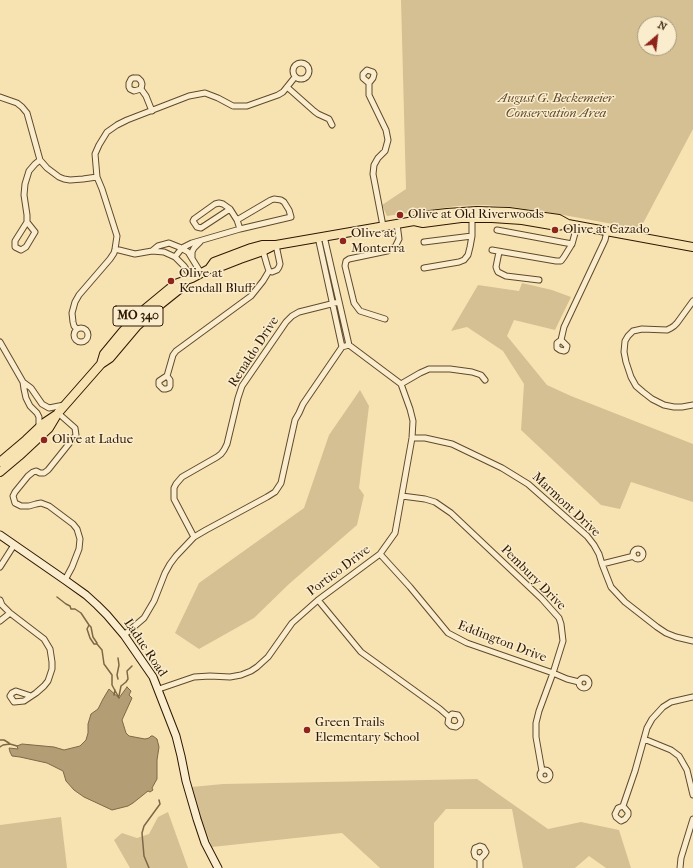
<!DOCTYPE html>
<html>
<head>
<meta charset="utf-8">
<style>
  body { margin:0 }
  #map { position:relative; width:693px; height:868px; overflow:hidden; background:#f7e3b2; font-family:"IM FELL French Canon",serif }
  canvas { display:block }
  .north { position:absolute; left:637px; top:16px; width:40px; height:40px; box-sizing:border-box; background:#faedcd; border:1px solid #a9977b; border-radius:50%; rotate:28deg; font-size:11px; font-weight:700; line-height:16px; text-align:center; color:#2f1600 }
  .north::after { content:''; display:block; margin:auto; width:14px; height:18px; background:#8f2418; clip-path:polygon(50% 0,100% 100%,50% 72%,0 100%) }
</style>
</head>
<body>
<div id="map">
<canvas width="693" height="868"></canvas>
<div class="north">N</div>
</div>
<script>
const g = document.querySelector('canvas').getContext('2d');
g.lineJoin = 'round';
function fillPath(path, color) { g.fillStyle = color; g.fill(path, 'evenodd'); }
const toPath = rows => new Path2D(rows.map(r => 'M' + r).join(''));
function trace(path, color, width, dash) { g.strokeStyle = color; g.lineWidth = width; g.lineCap = dash ? 'butt' : 'round'; g.setLineDash(dash || []); g.stroke(path); }
function label(font, color, halo, rows, align = 'center') {
  g.font = font + ' "IM FELL French Canon",serif'; g.lineWidth = 3; g.setLineDash([]); g.textBaseline = 'middle'; g.strokeStyle = halo; g.fillStyle = color; for (const [text, x, y, turn = 0] of rows) {
    g.save(); g.translate(x, y); g.rotate((+turn || 0) * Math.PI / 180); g.textAlign = isNaN(turn) ? turn : align; if (halo) g.strokeText(text, 0, 0); g.fillText(text, 0, 0); g.restore();
  }
}
const green = toPath([
  [401,0,693,0,693,129,640,229,558,214,512,207,484,205,457,206,387,216,382,205,406,189],
  [645,24,669,24,669,48,645,48],
  [522,283,552,290,571,297,555,330,514,320,507,336,547,385,571,396,693,444,693,502,631,482,620,509,601,505,521,430,524,384,503,351,467,327,451,331,478,285,519,291],
  [360,390,369,406,359,488,364,495,357,525,289,584,254,618,199,649,175,633,199,583,304,508,329,435],
  [477,779,548,829,581,822,619,830,631,868,606,868,589,856,575,868,523,868,512,809,446,809,434,823,434,868,380,868,342,833,212,847,197,807,191,787,223,784],
  [168,812,188,868,130,868,114,840,122,833,137,838,149,834,158,817],
  [61,817,67,868,0,868,0,825]
]);
const water = toPath([
  [127,687,131,691,129,695,132,698,122,720,126,733,129,736,145,739,149,738,151,736,153,736,157,739,159,747,157,760,157,779,152,788,153,790,150,792,148,791,133,803,128,806,112,810,84,797,74,790,66,781,63,771,47,763,20,757,12,756,10,752,9,748,18,749,17,746,22,744,54,747,64,750,80,746,86,740,88,733,88,724,91,714,98,709,103,699,109,689,119,698,127,687]
]);
const stream = toPath([
  [57,597,66,604,70,606,71,609,75,609,81,613,89,625,87,629,90,638,94,644,97,644,102,650,104,664,112,675,112,685,119,698],
  [89,625,91,627,93,637,97,643],
  [118,679,117,675,119,665,118,658],
  [114,695,115,690],
  [119,696,121,686,126,682,128,679,127,671,132,666],
  [0,740,4,740,9,743],
  [0,747,3,745,10,744,17,746],
  [149,868,144,856,142,833,144,826,160,804,159,800]
]);
const street = toPath([
  '293 71a8 8 0 1 1 16 0a8 8 0 1 1-16 0Z',
  [133,78,138,78,141,81,142,84,141,89,134,91,130,89,129,87,129,83,131,79,133,78],
  [369,83,363,78,363,74,367,70,373,72,374,74,373,78,369,83,369,95,386,130,388,140,385,151,378,158,374,165,373,174,383,226],
  [287,87,314,111,318,114,329,119,332,125],
  [141,89,146,96,152,111],
  [0,97,17,103,22,107,27,113,40,160,47,168,59,177,64,179,70,180,83,179,97,177],
  [230,209,201,228,197,227,193,221,194,219,215,204,219,203,223,204,230,209,237,220,240,229],
  [27,222,35,232,26,247,21,250,15,247,15,241,27,222,27,215,24,195,25,184,29,171,35,164,40,160],
  [497,230,572,244],
  [318,237,342,347],
  [424,242,472,236],
  [115,249,135,254,152,251],
  [492,250,556,261,561,261,564,257,572,244,577,226],
  [263,251,267,265,269,271,272,272,277,270,279,267,280,264,276,245],
  [499,252,496,267,497,270,498,272,506,276,539,280],
  [175,257,182,248,192,243,240,229,291,217,289,210,284,202,281,200,274,199,271,200,237,220],
  [192,257,192,252,194,248,200,242],
  [424,268,459,262,464,260,468,255,470,247,472,236,472,216],
  [192,278,184,266,175,257,164,252,152,251,158,246,169,243,179,247,188,252,201,273],
  [693,301,677,323,674,326,671,328,667,330,642,329,633,331,628,336,625,341,624,352,626,362,631,377,636,386,643,392,652,399,664,405,674,407,682,407,693,405],
  [385,319,360,311,354,303,345,266,346,261,349,259,387,251,395,247,399,239,397,224],
  '74 335a7 7 0 1 1 14 0a7 7 0 1 1-14 0Z',
  [77,329,74,326,73,322,72,313,75,302,79,295,110,259,114,253,115,249,117,236,102,189,97,177,95,154,99,145,107,132,117,125,127,120,189,96,205,93,218,98,233,106,247,106,278,95,283,92,295,77],
  [561,340,557,343,557,348,560,350,564,351,566,350,567,346,561,340,564,327,605,240,607,231],
  [0,342,23,382,31,388,42,404,49,408,64,405],
  [167,376,170,380,170,386,169,388,166,389,163,389,159,385,159,381,165,377,167,376,173,355,176,351,251,296,263,281,269,271],
  [23,382,24,389,26,398,30,406,37,413,39,417,39,427],
  [401,384,420,373,429,369,450,369,472,372,481,375,485,380],
  [58,413,75,428,76,435,48,470,44,473,40,473,36,471,33,472,28,476,15,492,13,496,15,503,21,506,29,506,36,504,41,503,49,506,73,524,77,529,80,539,79,549,72,567,65,580],
  [412,438,425,438,452,444,502,468,528,484,587,536,594,545,599,554,602,564,611,587,625,602,657,627,666,633,676,637,693,641],
  [402,496,425,499,435,502,451,513,542,599,559,618,561,624,563,641,553,673,539,711,536,723,536,737,542,771],
  [194,537,174,499,174,488,176,484,182,477,217,457,221,454,224,450,227,444,238,398,242,386,286,322,292,316,299,312,339,302],
  '633 554a5 5 0 1 1 10 0a5 5 0 1 1-10 0Z',
  [380,554,410,587,448,633,467,643,553,673,567,679,579,682],
  [602,564,634,556],
  [0,567,14,545],
  [0,600,2,605,10,613,44,639,50,649,52,662,52,669,48,681,44,686,36,693,24,701,14,702,10,696,12,693,16,691,31,696],
  [318,600,361,652,440,709,449,717,452,714,458,715,461,720,460,724,456,727,451,726,448,723,449,717],
  [0,621,10,613],
  [124,635,144,618,154,601,165,573,170,564,176,556,194,537,206,530,267,497,275,492,281,483,295,420,299,413,303,404,342,347,349,345],
  '579 683a5 5 0 1 1 10 0a5 5 0 1 1-10 0Z',
  [159,689,194,677,210,676,230,677,241,675,251,671,257,667,268,657,292,623,318,600,380,554,395,533,412,438,413,421,410,409,401,384,349,345,324,236],
  [644,739,671,750,679,756,687,770,693,795],
  '540 775a5 5 0 1 1 10 0a5 5 0 1 1-10 0Z',
  [623,806,628,812,628,815,625,819,621,821,616,817,615,814,618,808,623,806,635,771,647,728,652,719,663,707,671,702,693,697],
  [480,859,484,855,486,852,483,847,480,846,475,848,474,852,475,856,480,859,480,868],
  [680,868,681,858,693,819]
]);
const secondary = toPath([
  [0,535,65,580,86,595,97,605,107,615,124,635,153,677,176,736,181,756,186,781,197,819,205,843,218,868]
]);
const primary = toPath([
  [414,221,421,216,447,213,477,211,509,212,559,219,568,224,693,247],
  [209,269,217,268,240,259,263,251,273,246],
  [101,364,104,354,123,331,146,308,169,289,178,283,192,278,209,269,214,262,251,248,262,245,276,245,414,221,423,223,461,218,492,218,522,220,557,226,568,224],
  [0,462,26,440,44,423,56,415],
  [0,472,19,456,49,428,58,413,101,364,110,358,137,326,161,304,181,288,186,280]
]);
const markers = [
  [400,215,4,"#8f2418"],
  [555,230,4,"#8f2418"],
  [343,241,4,"#8f2418"],
  [171,281,4,"#8f2418"],
  [44,440,4,"#8f2418"],
  [307,730,4,"#8f2418"]
];
const shields = [
  [138,316,50]
];
const shieldNames = [
  ["MO 340",138,316]
];
const parkNames = [
  ["August G. Beckemeier",556,99],
  ["Conservation Area",556,114]
];
const poiNames = [
  ["Olive at Old Riverwoods",408,215],
  ["Olive at Cazado",563,230],
  ["Olive at",351,234],
  ["Monterra",351,249],
  ["Olive at",179,274],
  ["Kendall Bluff",179,289],
  ["Olive at Ladue",52,440],
  ["Green Trails",315,723],
  ["Elementary School",315,738]
];
const streetNames = [
  ["Renaldo Drive",254,352,-57],
  ["Marmont Drive",566,505,43],
  ["Portico Drive",339,571,-37],
  ["Pembury Drive",533,578,45],
  ["Eddington Drive",502,642,21],
  ["Ladue Road",145,648,56]
];
fillPath(green, '#d5c094');
fillPath(water, '#b39d75');
trace(water, '#7e6746', 1);
trace(stream, '#7e6746', 1.5);
trace(street, '#61492c', 7);
trace(secondary, '#2f1600', 9);
trace(primary, '#2f1600', 10);
trace(street, '#faedcd', 5);
trace(secondary, '#faedcd', 7);
trace(primary, '#f7e3b2', 8);
for (const [x, y, r, color] of markers) { const dot = new Path2D(); dot.arc(x, y, r, 0, 2 * Math.PI); g.fillStyle = color; g.fill(dot); trace(dot, '#faedcd', 1.5); }
for (const [x, y, w] of shields) { const box = new Path2D(); box.roundRect(x - w / 2, y - 10, w, 20, 3); g.fillStyle = '#faedcd'; g.fill(box); trace(box, '#2f1600', 1); }
label('bold 12px', '#2f1600', null, shieldNames);
label('italic 13px', '#61492c', '#faedcd', parkNames);
label('13px', '#2f1600', '#faedcd', poiNames, 'left');
label('13px', '#2f1600', '#faedcd', streetNames);
</script>
</body>
</html>
